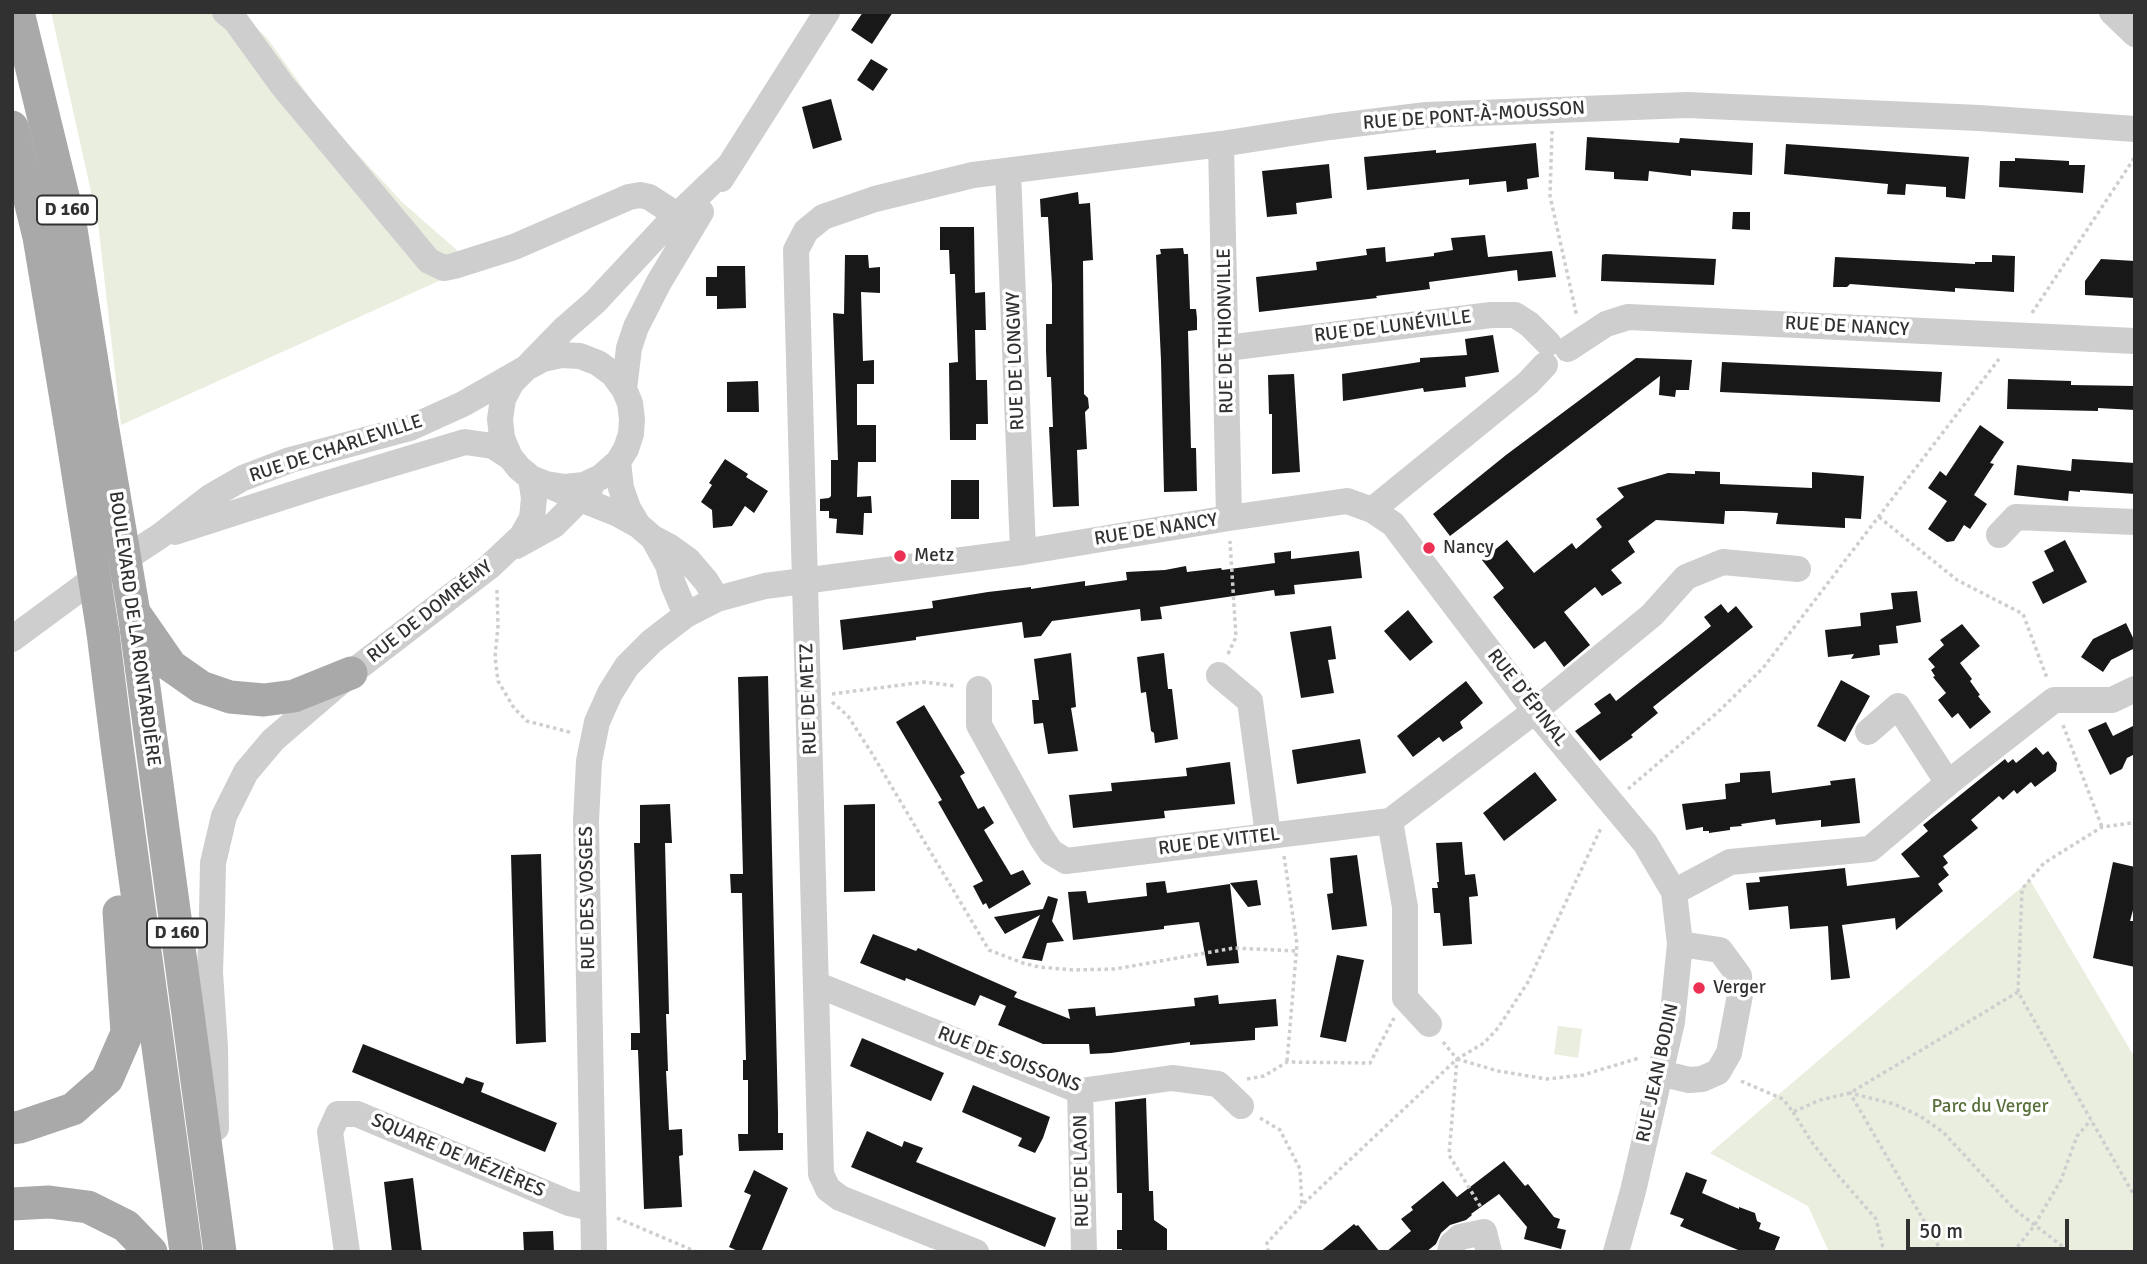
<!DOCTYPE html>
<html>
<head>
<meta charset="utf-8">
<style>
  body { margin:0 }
  #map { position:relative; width:2147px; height:1264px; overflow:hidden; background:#fff; font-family:Signika,sans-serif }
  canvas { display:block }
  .frame { position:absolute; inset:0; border:14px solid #313131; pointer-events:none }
  .scale { position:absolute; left:1906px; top:1219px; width:163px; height:32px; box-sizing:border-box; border:4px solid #313131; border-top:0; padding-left:9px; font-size:21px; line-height:24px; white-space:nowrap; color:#313131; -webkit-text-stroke:5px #fff; paint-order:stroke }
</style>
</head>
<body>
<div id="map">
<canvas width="2147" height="1264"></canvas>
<div class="frame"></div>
<div class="scale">50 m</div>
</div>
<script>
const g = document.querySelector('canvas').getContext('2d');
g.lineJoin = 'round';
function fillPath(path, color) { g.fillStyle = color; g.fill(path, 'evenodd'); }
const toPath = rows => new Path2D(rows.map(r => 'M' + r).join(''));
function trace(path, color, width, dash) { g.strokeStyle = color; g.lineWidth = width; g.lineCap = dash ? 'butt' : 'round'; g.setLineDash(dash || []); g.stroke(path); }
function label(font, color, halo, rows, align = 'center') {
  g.font = font + ' Signika,sans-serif'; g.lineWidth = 7; g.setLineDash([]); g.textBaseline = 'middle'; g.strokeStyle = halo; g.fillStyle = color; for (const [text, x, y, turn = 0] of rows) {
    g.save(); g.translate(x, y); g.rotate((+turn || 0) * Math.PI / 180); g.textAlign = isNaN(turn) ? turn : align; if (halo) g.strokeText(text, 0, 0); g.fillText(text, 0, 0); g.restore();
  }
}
const green = toPath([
  [51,12,240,12,267,38,326,120,403,203,474,265,121,425,98,223],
  [2030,880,2135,1058,2135,1252,1829,1252,1808,1206,1710,1153],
  [1558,1026,1582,1029,1578,1058,1554,1054]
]);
const building = toPath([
  [863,12,893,12,872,44,851,30],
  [871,59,888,69,873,91,857,80],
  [831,99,842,140,813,149,802,107],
  [1587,137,1679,143,1680,138,1753,143,1752,175,1691,170,1691,176,1649,171,1648,181,1614,179,1614,172,1585,170],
  [1536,143,1539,177,1527,179,1528,189,1507,192,1506,181,1469,185,1469,179,1367,190,1364,157,1436,150,1436,153],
  [1786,144,1969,157,1965,199,1946,197,1946,187,1906,184,1905,195,1887,194,1888,184,1784,174],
  [2015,158,2069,161,2069,165,2085,165,2083,193,1999,187,2000,161,2015,161],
  [1329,164,1332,198,1296,203,1297,214,1267,217,1262,171],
  [1078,192,1079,204,1090,203,1093,260,1083,261,1084,394,1088,398,1089,408,1085,412,1087,449,1077,450,1079,506,1053,507,1049,427,1053,427,1051,377,1047,377,1046,350,1046,324,1052,324,1052,285,1048,217,1041,217,1040,199],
  [1733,212,1750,212,1750,230,1732,229],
  [940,227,974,227,975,293,985,292,986,330,975,330,976,380,987,380,988,424,976,424,976,440,950,440,949,363,958,362,955,274,950,274,949,250,940,250],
  [1485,235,1488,257,1552,251,1556,277,1518,281,1517,270,1429,282,1430,289,1376,296,1377,298,1259,312,1256,277,1317,270,1316,262,1367,255,1366,249,1385,247,1386,262,1434,256,1434,253,1453,250,1451,238],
  [1183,248,1184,254,1188,254,1190,309,1196,309,1197,318,1197,330,1188,331,1191,448,1196,448,1197,491,1164,492,1161,360,1156,255,1161,254,1160,249],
  [1605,254,1716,259,1714,285,1601,281,1602,255],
  [845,255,868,255,869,268,880,267,880,293,861,292,863,361,874,360,874,384,857,384,857,425,876,425,876,462,858,462,857,497,871,496,872,513,864,513,863,535,836,533,837,519,829,518,829,511,820,511,820,499,829,498,831,496,831,460,838,460,833,313,844,314],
  [1992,255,2015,256,2014,292,1955,288,1955,292,1850,284,1847,287,1833,287,1835,257,1975,264,1975,262,1992,262],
  [2101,259,2135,261,2135,298,2085,295,2085,281],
  [717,266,745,266,746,308,717,309,717,296,706,296,706,277,717,277],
  [1493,335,1499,372,1465,377,1466,387,1424,392,1423,388,1343,401,1342,374,1420,362,1420,358,1467,355,1465,339],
  [1636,358,1692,360,1689,390,1676,390,1675,397,1659,395,1660,376,1450,536,1433,514,1506,455],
  [1722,362,1942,372,1940,402,1720,392],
  [1294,374,1300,472,1272,474,1272,414,1269,414,1268,375],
  [2008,379,2071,381,2071,385,2135,386,2135,410,2098,408,2098,411,2007,409],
  [758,381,759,412,727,412,727,382],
  [1980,425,2004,442,1990,463,1994,464,1974,495,1987,504,1970,529,1964,525,1954,541,1947,542,1928,529,1947,501,1928,488,1940,471,1946,476],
  [725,459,748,474,746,477,768,491,754,513,745,506,732,526,713,528,712,510,701,502,712,485,709,483],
  [2072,459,2135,463,2135,494,2080,490,2080,492,2069,491,2068,501,2014,495,2017,465,2071,471],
  [1695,471,1720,472,1720,484,1812,488,1812,472,1864,476,1861,519,1845,518,1845,528,1776,524,1778,513,1743,511,1725,511,1724,524,1656,520,1628,541,1635,552,1611,570,1622,583,1602,596,1595,587,1564,612,1590,645,1564,667,1545,641,1534,649,1493,597,1504,588,1482,560,1507,540,1534,573,1572,543,1576,549,1602,527,1596,519,1624,497,1617,488,1668,473,1695,474],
  [951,480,979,480,979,519,951,519],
  [2065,540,2087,582,2043,604,2032,582,2054,571,2044,551],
  [1291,551,1291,559,1359,551,1362,578,1294,585,1295,594,1275,596,1274,590,1160,607,1162,619,1141,621,1140,609,1052,621,1041,636,1024,638,1022,622,916,637,916,640,843,650,840,620,933,608,932,601,988,592,1031,587,1031,589,1085,581,1085,586,1127,580,1126,572,1165,570,1186,566,1187,572,1221,568,1222,570,1275,563,1274,553],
  [1917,591,1921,622,1896,626,1898,643,1879,645,1880,655,1851,659,1854,654,1828,657,1825,630,1861,626,1860,613,1893,609,1891,593],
  [1721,604,1728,613,1736,606,1753,627,1653,707,1658,713,1631,735,1633,737,1600,761,1575,731,1601,713,1594,704,1610,693,1616,701,1690,643,1711,626,1704,617],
  [1408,610,1433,642,1410,661,1384,631],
  [2126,623,2135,642,2135,648,2111,660,2103,672,2081,657,2093,639],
  [1962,624,1980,646,1960,663,1972,679,1970,681,1980,695,1978,696,1991,712,1970,729,1958,713,1952,718,1938,700,1946,693,1933,677,1935,676,1931,670,1935,667,1928,659,1944,645,1940,640],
  [1331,626,1336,659,1328,660,1334,693,1301,698,1290,632],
  [1071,653,1076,707,1071,708,1078,751,1048,754,1043,723,1034,724,1032,700,1039,700,1034,659],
  [1164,653,1168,689,1172,689,1178,739,1155,743,1154,733,1151,731,1146,692,1141,693,1137,657],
  [768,676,778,1114,778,1133,783,1133,783,1150,739,1151,738,1134,748,1134,748,1080,743,1080,743,1060,746,1060,742,893,731,893,730,874,743,874,738,677],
  [1841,680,1870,696,1845,742,1817,726],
  [1466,681,1483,703,1460,722,1463,728,1443,742,1439,737,1413,757,1397,736],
  [924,705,965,773,960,776,978,809,984,806,994,823,984,830,1011,875,1023,870,1031,884,989,909,986,903,983,905,973,886,983,881,938,802,942,800,896,722],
  [2106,722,2113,736,2135,725,2135,754,2127,758,2122,769,2110,775,2088,730],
  [1360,739,1366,773,1297,784,1292,750],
  [2036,747,2043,755,2048,751,2057,763,2056,771,2035,787,2031,782,2017,794,2014,790,2003,800,1999,796,1971,820,1978,828,1943,856,1948,863,1943,867,1949,875,1938,884,1943,891,1896,930,1895,918,1842,925,1850,978,1831,980,1828,926,1790,929,1788,906,1749,910,1746,883,1760,882,1759,877,1845,868,1847,886,1920,877,1901,854,1928,831,1923,825,2005,759,2008,763,2013,759,2016,763],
  [1230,762,1235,804,1164,811,1165,818,1073,828,1069,795,1112,791,1111,783,1187,776,1186,768],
  [1770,771,1772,793,1831,785,1830,781,1855,778,1860,823,1821,827,1821,820,1776,825,1775,819,1741,824,1742,826,1730,827,1730,830,1709,833,1709,831,1703,831,1703,827,1686,830,1682,804,1726,799,1725,784,1740,782,1740,773],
  [1535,772,1557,800,1504,841,1483,813],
  [670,804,672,843,665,843,669,1014,666,1014,668,1071,666,1071,669,1130,682,1129,683,1155,679,1156,682,1207,644,1209,638,1050,631,1050,631,1033,640,1033,634,843,640,843,640,805],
  [875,804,875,891,844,892,844,805],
  [1462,842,1465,875,1475,874,1478,896,1469,897,1472,944,1443,946,1440,913,1434,913,1432,888,1438,888,1437,882,1439,882,1436,843],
  [541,854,546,1042,516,1044,511,855],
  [1357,855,1367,926,1332,930,1327,894,1333,893,1330,858],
  [2113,862,2135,867,2135,903,2130,921,2135,921,2135,967,2093,958],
  [1257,880,1261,905,1248,907,1230,883],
  [1165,881,1167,893,1230,884,1239,963,1207,966,1199,922,1164,926,1164,929,1073,940,1068,892,1086,891,1088,903,1113,900,1147,896,1146,883],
  [1048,896,1058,899,1052,921,1064,941,1047,943,1042,961,1022,958,1040,915,1005,934,994,917,1043,909],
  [873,934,916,951,918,948,1017,992,1014,997,1070,1019,1068,1009,1095,1007,1096,1016,1195,1006,1194,998,1218,995,1219,1004,1276,999,1278,1026,1255,1028,1255,1040,1190,1045,1190,1042,1111,1053,1090,1054,1089,1044,1043,1044,998,1025,1006,1006,980,995,975,1006,906,978,905,981,860,963],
  [1337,955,1364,960,1346,1042,1320,1037],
  [862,1038,944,1073,931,1101,850,1066],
  [363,1044,463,1084,466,1077,484,1083,481,1092,557,1123,545,1152,352,1072],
  [973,1085,1050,1117,1043,1138,1035,1153,1018,1146,1022,1138,962,1112],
  [1146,1098,1149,1191,1153,1191,1154,1220,1167,1229,1167,1252,1122,1252,1122,1249,1117,1249,1117,1230,1122,1230,1122,1193,1117,1193,1115,1102],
  [867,1131,902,1147,904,1141,923,1148,916,1162,1056,1218,1045,1247,851,1167],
  [1504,1161,1525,1186,1528,1184,1554,1217,1560,1219,1557,1228,1566,1230,1561,1249,1524,1239,1527,1227,1499,1194,1471,1214,1472,1215,1466,1220,1450,1225,1441,1233,1436,1244,1426,1252,1386,1252,1411,1231,1401,1219,1413,1210,1411,1207,1443,1181,1457,1197],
  [754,1170,788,1188,761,1252,740,1252,729,1247,751,1195,744,1192],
  [1686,1172,1707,1180,1702,1193,1739,1209,1739,1207,1755,1213,1757,1221,1761,1223,1759,1229,1780,1237,1774,1252,1743,1252,1680,1226,1684,1219,1670,1214],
  [413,1178,422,1252,392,1252,384,1182],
  [1354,1224,1356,1226,1358,1225,1380,1252,1320,1252],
  [553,1231,554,1252,524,1252,523,1232]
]);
const path = toPath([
  [1552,131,1550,196,1577,317],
  [2032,313,2135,157],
  [1879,517,1957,580,2023,614,2047,678],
  [497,590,498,626,495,657,498,681,514,708,527,721,573,733],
  [1228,654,1236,637,1230,541],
  [832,694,924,682,956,686],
  [832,702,848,716,871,752,989,950,1023,963,1039,967,1074,970,1115,969,1234,948,1297,951],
  [2063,725,2102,827],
  [1628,789,1718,712,1763,668,1999,359],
  [1284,856,1297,944,1287,1062],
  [2018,992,2022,889,2044,863,2102,827,2131,823,2135,820],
  [1443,1042,1457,1059,1449,1155,1482,1209],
  [1457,1059,1498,1071,1547,1079,1583,1075,1639,1058],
  [1247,1079,1264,1076,1287,1062,1370,1063,1394,1018],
  [1741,1081,1783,1099,1793,1112,1820,1100,1850,1093,2018,992,2135,1197],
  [1793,1112,1811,1141,1836,1173,1876,1219,1884,1252],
  [1260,1118,1280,1130,1300,1169,1302,1205],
  [617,1218,697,1252],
  [1268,1252,1267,1243,1302,1205,1457,1059,1484,1043,1498,1028,1528,982,1602,826],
  [1942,1252,1850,1093,1894,1104,1920,1116,1943,1132,2014,1209,2062,1246,2065,1252],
  [2013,1252,2034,1226,2061,1180,2077,1136,2091,1120]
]);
const minor = toPath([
  [225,12,235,20,282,85,429,261,444,268,454,266,514,247,629,197,640,195,649,197,691,224],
  [2112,12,2135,34],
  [1221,144,1229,518],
  [1008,171,1023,552],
  [721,179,827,12],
  [1227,348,1491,315,1515,315,1529,324,1548,343],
  [1568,349,1606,324,1628,317,2135,341],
  [624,389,629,348,636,327,659,282,701,212],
  [618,462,621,488,628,508,638,525],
  [546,484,565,487,584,485,601,477,618,462,626,449,631,434,632,419,630,403,624,389,613,374,598,363,580,356,561,355,543,359,526,368,512,382,503,399,500,419,502,438,510,457,519,468,531,478,546,484,580,499,618,514,638,525,653,538,668,565,673,584,686,615],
  [1372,510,1528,383,1545,365],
  [175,532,321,485,465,442,493,446,510,457],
  [1999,535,2016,517,2135,522],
  [655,539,670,547,688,560,706,581,717,599],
  [516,546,554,525,590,489],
  [12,639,88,583,160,536,210,497,243,478,290,460,410,428,463,404,526,368,564,329,595,302,665,227,729,166],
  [1219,675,1250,701,1268,835],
  [979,689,979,725,1041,837,1051,852,1066,861,1390,821,1535,711,1652,615,1686,577,1723,562,1798,569],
  [1868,732,1898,706,1948,783],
  [1390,821,1405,907,1405,998,1429,1024],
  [1674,892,1730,862,1870,849,1948,783,2054,700,2112,700,2135,689],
  [818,985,1080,1091,1172,1078,1218,1084,1241,1106],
  [1660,1073,1689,1080,1702,1079,1718,1072,1729,1053,1740,995,1739,976,1720,950,1680,944],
  [1080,1091,1084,1252],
  [216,1128,215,1047,210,972,212,914,213,863,224,816,246,772,273,740,351,673,489,567,522,536,532,518,534,498,531,478],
  [347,1252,330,1132,338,1114,357,1114,569,1203,592,1208],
  [594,1252,586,821,589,761,597,722,610,693,627,666,652,641,686,615,717,599,765,586,1023,552,1229,518,1347,501,1372,510,1393,524,1535,711,1645,843,1674,892,1680,944,1672,1022,1633,1191,1616,1252],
  [976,1252,840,1198,828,1189,821,1174,796,250,806,231,823,217,875,199,973,175,1221,144,1330,127,1426,115,1687,105,1979,118,2135,129],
  [1450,1252,1452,1244,1460,1237,1484,1232,1489,1252]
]);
const major = toPath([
  [18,12,71,229,100,412],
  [12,127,39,237,70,423],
  [134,613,220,1252],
  [137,617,171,666,201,687,230,697,264,700,294,696,351,673],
  [103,633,117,746,186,1252],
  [12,1128,20,1127,73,1109,107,1079,127,1033,119,912],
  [12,1204,49,1202,88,1207,126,1226,151,1252]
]);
const majorBridge = toPath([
  [100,412,134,613],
  [70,423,103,633]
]);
const markers = [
  [1429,548,7,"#ec3053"],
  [900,556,7,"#ec3053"],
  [1699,988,7,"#ec3053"]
];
const shields = [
  [67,210,60],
  [177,933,60]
];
const shieldNames = [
  ["D 160",67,210],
  ["D 160",177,933]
];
const streetNames = [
  ["RUE DE PONT-À-MOUSSON",1474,116,-4],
  ["RUE DE LUNÉVILLE",1393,327,-7],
  ["RUE DE NANCY",1847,327,3],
  ["RUE DE THIONVILLE",1226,331,-91],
  ["RUE DE LONGWY",1016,361,-92],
  ["RUE DE CHARLEVILLE",336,449,-18],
  ["RUE DE NANCY",1156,530,-9],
  ["RUE DE DOMRÉMY",430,612,-38],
  ["BOULEVARD DE LA RONTARDIÈRE",134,629,82],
  ["RUE D’ÉPINAL",1527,698,52],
  ["RUE DE METZ",809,699,-92],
  ["RUE DE VITTEL",1219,842,-7],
  ["RUE DES VOSGES",588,898,-91],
  ["RUE DE SOISSONS",1009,1060,21],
  ["RUE JEAN BODIN",1658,1073,-78],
  ["SQUARE DE MÉZIÈRES",458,1156,23],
  ["RUE DE LAON",1082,1171,-91]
];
const poiNames = [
  ["Nancy",1443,548],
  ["Metz",914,556],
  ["Verger",1713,988]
];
const parkNames = [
  ["Parc du Verger",1990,1107]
];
fillPath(green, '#e9eedf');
fillPath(building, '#181818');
trace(path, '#cecece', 3.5, [3.5, 3.5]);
trace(minor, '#cecece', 26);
trace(major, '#a9a9a9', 33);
trace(majorBridge, '#a9a9a9', 33);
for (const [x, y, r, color] of markers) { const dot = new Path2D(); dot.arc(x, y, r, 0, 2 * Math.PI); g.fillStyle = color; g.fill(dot); trace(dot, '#fff', 2.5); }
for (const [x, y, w] of shields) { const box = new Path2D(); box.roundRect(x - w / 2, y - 14.5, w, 29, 5); g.fillStyle = '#fff'; g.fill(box); trace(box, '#313131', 2); }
label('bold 18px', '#313131', null, shieldNames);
label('19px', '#313131', '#fff', streetNames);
label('19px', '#313131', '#fff', poiNames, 'left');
label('19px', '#5a703c', '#fff', parkNames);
</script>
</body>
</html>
